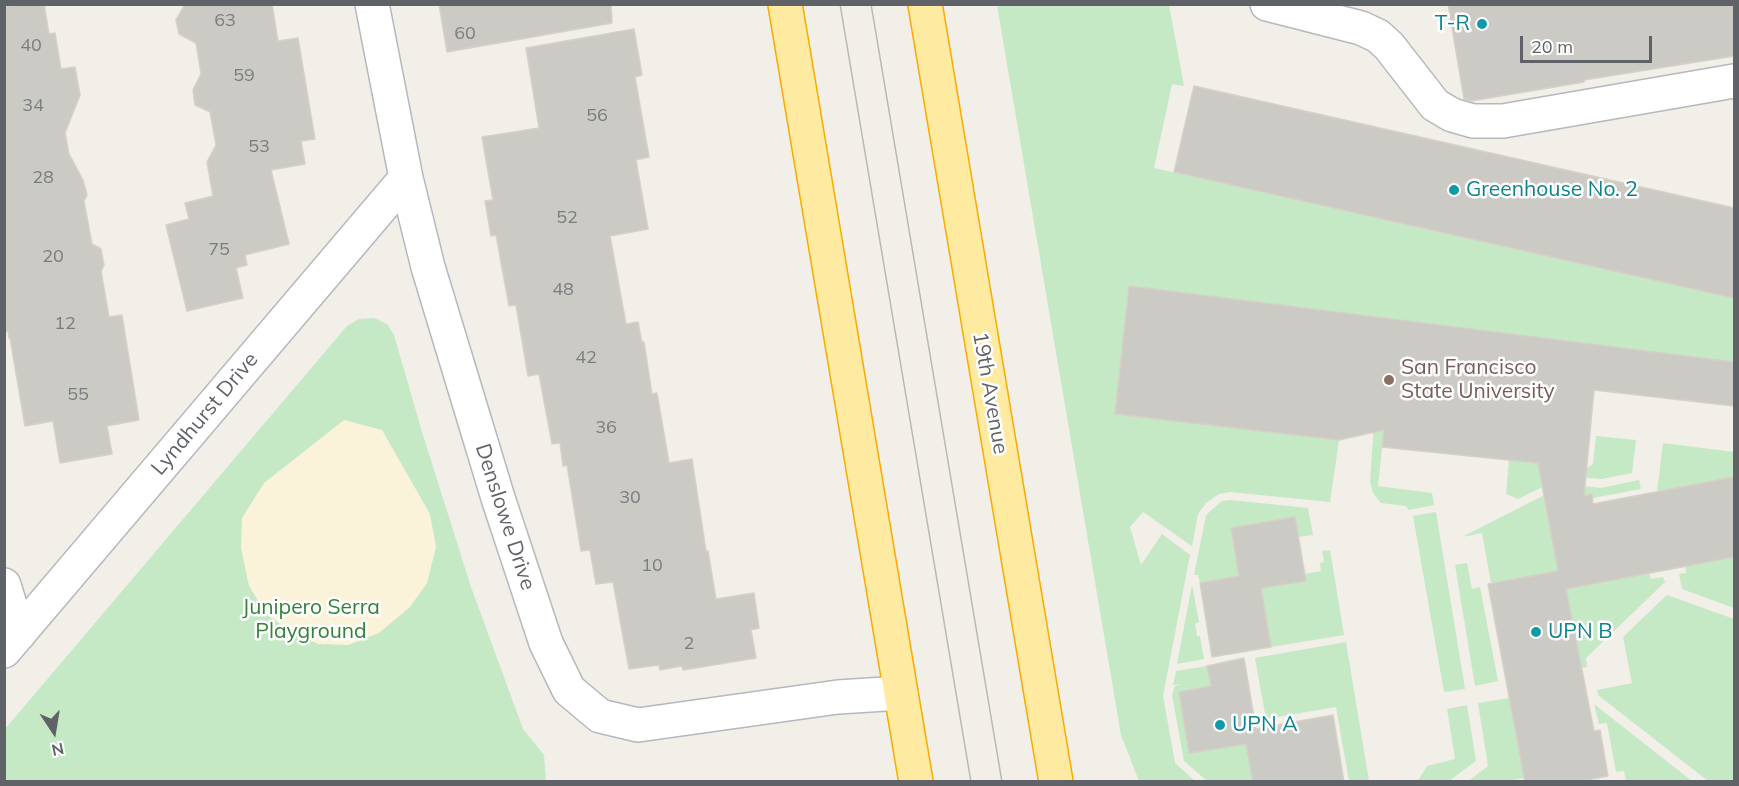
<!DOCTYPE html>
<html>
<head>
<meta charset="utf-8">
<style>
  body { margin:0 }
  #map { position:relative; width:1739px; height:786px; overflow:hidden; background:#f1efe8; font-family:Mulish,sans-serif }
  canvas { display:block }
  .frame { position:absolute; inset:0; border:6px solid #5f6368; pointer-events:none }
  .north { position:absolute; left:24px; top:702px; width:60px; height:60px; -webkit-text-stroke:4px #fff; paint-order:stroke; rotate:168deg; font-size:16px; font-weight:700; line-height:24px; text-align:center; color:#5f6368 }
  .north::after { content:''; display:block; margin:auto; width:21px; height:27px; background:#5f6368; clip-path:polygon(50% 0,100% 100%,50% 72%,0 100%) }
  .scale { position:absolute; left:1520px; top:36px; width:132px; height:27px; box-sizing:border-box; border:3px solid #5f6368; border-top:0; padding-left:8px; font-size:18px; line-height:21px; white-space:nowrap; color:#5f6368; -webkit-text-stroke:4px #fff; paint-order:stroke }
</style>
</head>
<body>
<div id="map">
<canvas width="1739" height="786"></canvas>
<div class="frame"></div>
<div class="north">N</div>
<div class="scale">20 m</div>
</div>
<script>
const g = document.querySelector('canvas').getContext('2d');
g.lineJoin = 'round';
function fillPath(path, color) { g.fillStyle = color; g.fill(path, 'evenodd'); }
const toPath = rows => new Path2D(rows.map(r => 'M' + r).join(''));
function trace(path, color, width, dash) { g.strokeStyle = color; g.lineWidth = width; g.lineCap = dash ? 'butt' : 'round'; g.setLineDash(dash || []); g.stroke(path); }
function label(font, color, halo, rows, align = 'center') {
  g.font = font + ' Mulish,sans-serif'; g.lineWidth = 5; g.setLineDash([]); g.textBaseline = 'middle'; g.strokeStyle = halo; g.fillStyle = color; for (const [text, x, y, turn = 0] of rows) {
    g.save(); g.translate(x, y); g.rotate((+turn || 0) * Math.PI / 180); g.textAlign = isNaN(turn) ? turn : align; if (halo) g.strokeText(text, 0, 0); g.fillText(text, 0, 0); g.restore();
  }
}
const green = toPath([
  [997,5,1169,5,1184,86,1172,84,1154,168,1734,298,1734,362,1129,287,1115,414,1339,440,1330,502,1230,492,1219,494,1206,503,1198,514,1192,546,1143,512,1130,527,1141,565,1162,534,1190,555,1163,696,1175,763,1195,781,1139,781,1121,735],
  [374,318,387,324,394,335,422,432,471,587,523,729,544,755,546,781,5,782,5,729,347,326,359,319],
  [1386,411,1378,486,1432,493,1434,505,1409,510,1406,506,1381,503,1373,493,1370,481,1374,424],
  [1596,436,1636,440,1632,473,1601,479,1565,476,1518,499,1506,494,1509,460,1538,463,1539,466,1586,472,1587,468,1593,464],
  [1663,443,1734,452,1734,477,1657,492],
  [1639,480,1641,489,1593,498,1592,494,1546,503,1558,571,1491,583,1482,533,1462,537,1566,484,1601,488],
  [1230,500,1308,508,1313,535,1298,537,1294,517,1232,528,1239,576,1200,583,1198,575,1194,575,1206,515,1222,501],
  [1436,512,1465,689,1444,692,1413,516],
  [1330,550,1344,635,1271,647,1261,588,1306,581,1304,574,1321,571,1320,563,1324,562,1322,551],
  [1734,557,1734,608,1682,589,1679,574,1686,573,1685,566],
  [1467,563,1472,589,1480,587,1498,681,1475,686,1455,565],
  [1649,573,1651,579,1663,577,1665,582,1586,658,1587,667,1581,668,1566,589],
  [1192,585,1199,622,1195,624,1197,636,1200,636,1204,659,1177,664],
  [1667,595,1734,619,1734,781,1708,781,1598,695,1597,690,1632,683,1623,637],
  [1346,642,1369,781,1349,781,1336,707,1266,719,1255,658],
  [1207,666,1211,686,1179,692,1189,753,1246,744,1253,781,1207,781,1184,761,1172,695,1175,686,1182,684,1173,685,1176,671],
  [1510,698,1525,778,1504,781,1467,782,1488,766,1478,703],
  [1594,704,1692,781,1626,781,1624,771,1616,772,1607,723,1599,724],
  [1467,705,1476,761,1449,781,1414,781,1419,779,1427,766,1455,759,1447,709]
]);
const sand = toPath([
  [344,420,382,430,430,514,436,547,427,583,410,607,379,633,348,645,318,644,289,630,266,614,249,586,241,548,242,518,264,483]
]);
const building = toPath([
  [20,4,44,4,49,34,55,33,61,69,75,67,80,95,65,133,69,154,83,180,87,195,84,201,92,244,101,249,104,265,101,271,109,317,122,315,139,420,107,426,112,454,60,463,53,421,25,426,10,338,9,338,8,331,4,332,4,7,20,4],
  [185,4,272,4,278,41,298,38,315,139,301,141,305,164,271,170,289,244,245,255,247,265,236,268,243,298,187,311,166,225,189,219,185,203,213,196,207,162,216,145,210,112,195,105,193,90,201,74,196,43,179,34,176,20,185,4],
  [439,4,611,4,612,23,447,52,439,4],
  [1448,4,1734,4,1734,56,1584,80,1584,82,1471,101,1464,99,1448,4],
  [634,29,642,75,635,77,649,157,636,160,648,229,610,236,626,324,638,322,642,343,644,342,652,394,657,393,669,463,692,459,706,551,708,551,716,599,754,593,759,628,751,630,756,658,683,670,682,666,660,670,659,665,629,669,613,582,596,584,590,550,581,551,567,465,563,466,560,443,552,444,539,374,528,376,516,305,509,306,496,235,491,236,485,201,493,200,482,137,539,128,526,48,634,29],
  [1194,86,1734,208,1734,298,1174,172,1194,86],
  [1129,286,1734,362,1734,406,1594,390,1584,496,1592,494,1593,504,1734,477,1734,557,1566,589,1594,731,1600,730,1608,776,1577,782,1525,782,1488,584,1558,571,1538,463,1382,447,1384,430,1339,440,1115,414,1129,286],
  [1295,517,1306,581,1261,588,1271,647,1212,657,1200,583,1239,576,1231,528,1295,517],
  [1244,658,1256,729,1333,715,1344,782,1253,782,1246,744,1189,753,1179,692,1211,686,1207,666,1244,658]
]);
const minor = toPath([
  [372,4,406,178,428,267,498,498,546,643,569,690,600,716,638,725,838,697,901,693],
  [1267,4,1361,28,1378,36,1389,46,1435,105,1452,115,1473,121,1503,121,1734,81],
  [4,585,19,634],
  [4,651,406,178]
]);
const trunk = toPath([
  [785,4,916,782],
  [925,4,1056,782]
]);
const tram = toPath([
  [840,4,971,782],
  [871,4,1002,782]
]);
const markers = [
  [1482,24,6,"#0f9aa8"],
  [1454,190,6,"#0f9aa8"],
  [1389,380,6,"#8d6e63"],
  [1536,632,6,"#0f9aa8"],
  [1220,725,6,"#0f9aa8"]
];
const numberNames = [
  ["63",225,21],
  ["60",465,34],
  ["40",31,46],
  ["59",244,76],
  ["34",33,106],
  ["56",597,116],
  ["53",259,147],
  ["28",43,178],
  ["52",567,218],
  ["75",219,250],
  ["20",53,257],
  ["48",563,290],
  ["12",65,324],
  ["42",586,358],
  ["55",78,395],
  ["36",606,428],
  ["30",630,498],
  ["10",652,566],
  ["2",689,644]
];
const cultureNames = [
  ["T-R",1470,24,"right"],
  ["Greenhouse No. 2",1466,190],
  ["UPN B",1548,632],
  ["UPN A",1232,725]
];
const educationNames = [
  ["San Francisco",1401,368],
  ["State University",1401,392]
];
const streetNames = [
  ["19th Avenue",990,393,80],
  ["Lyndhurst Drive",205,414,-50],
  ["Denslowe Drive",505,517,72]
];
const parkNames = [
  ["Junipero Serra",311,608],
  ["Playground",311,632]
];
fillPath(green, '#c5e8c5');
fillPath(sand, '#fbf3d9');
fillPath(building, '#cccac5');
trace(building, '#d6d1c6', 1.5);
trace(minor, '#b5b8bc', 36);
trace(trunk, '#f9ab00', 36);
trace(minor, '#fff', 33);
trace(trunk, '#feeaa1', 33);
trace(tram, '#b6b7b8', 1.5);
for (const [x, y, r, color] of markers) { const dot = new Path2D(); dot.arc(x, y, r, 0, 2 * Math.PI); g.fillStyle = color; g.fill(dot); trace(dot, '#fff', 2); }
label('18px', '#7a7d7f', null, numberNames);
label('21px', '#0d838f', '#fff', cultureNames, 'left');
label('21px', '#785e54', '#fff', educationNames, 'left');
label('21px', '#5f6368', '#fff', streetNames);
label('21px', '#348238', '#fff', parkNames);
</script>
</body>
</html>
